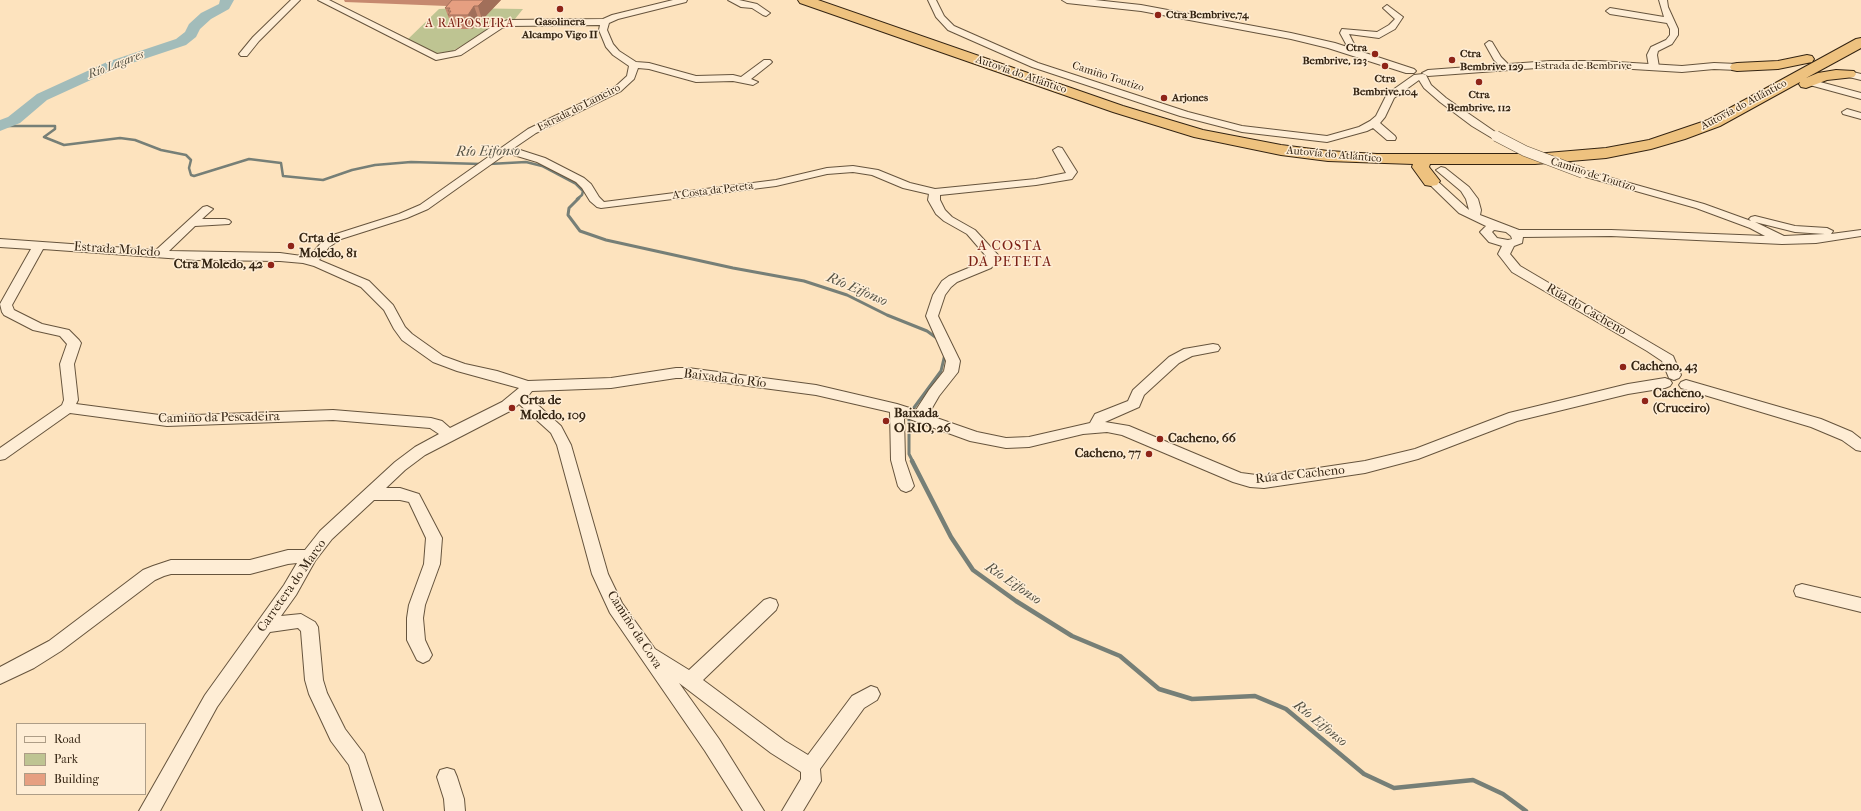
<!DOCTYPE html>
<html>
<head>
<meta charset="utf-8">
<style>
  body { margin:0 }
  #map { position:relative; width:1861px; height:811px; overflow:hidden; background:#fde3be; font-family:"IM FELL French Canon",serif }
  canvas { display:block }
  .legend { position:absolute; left:16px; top:723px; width:130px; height:72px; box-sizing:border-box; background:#feedd5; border:1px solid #ad9d87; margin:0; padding:5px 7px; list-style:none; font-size:12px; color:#342412 }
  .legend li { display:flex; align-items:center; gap:8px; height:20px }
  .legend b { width:20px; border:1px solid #ad9d87 }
</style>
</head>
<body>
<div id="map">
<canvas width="1861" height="811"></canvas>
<ul class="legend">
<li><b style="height:5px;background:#feedd5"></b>Road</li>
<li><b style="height:11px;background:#bec492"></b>Park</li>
<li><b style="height:11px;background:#e69f81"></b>Building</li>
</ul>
</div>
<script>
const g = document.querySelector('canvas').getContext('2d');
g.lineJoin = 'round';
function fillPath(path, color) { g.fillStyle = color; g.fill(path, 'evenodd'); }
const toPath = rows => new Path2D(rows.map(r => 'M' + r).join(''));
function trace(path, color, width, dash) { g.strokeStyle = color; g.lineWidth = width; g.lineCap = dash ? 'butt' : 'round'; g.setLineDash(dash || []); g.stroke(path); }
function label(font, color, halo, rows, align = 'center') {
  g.font = font + ' "IM FELL French Canon",serif'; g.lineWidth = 3; g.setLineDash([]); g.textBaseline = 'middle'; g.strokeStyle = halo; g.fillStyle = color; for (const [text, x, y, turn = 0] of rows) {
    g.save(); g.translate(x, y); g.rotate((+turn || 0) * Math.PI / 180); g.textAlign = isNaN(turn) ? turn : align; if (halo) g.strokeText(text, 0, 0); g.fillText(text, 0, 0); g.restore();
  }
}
const green = toPath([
  [458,8,523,9,515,19,492,18,487,31,451,52,436,53,407,40,439,9]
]);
const streamFar2 = toPath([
  [1,126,55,126,55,129,44,137,64,145,120,138,135,140,161,150,186,155,191,160,189,168,191,175,194,176,249,159,281,163,283,176,323,180,352,170,375,165,411,162,481,164],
  [489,164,526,162,542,166,576,184,583,191,582,195,577,199]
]);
const streamFar1 = toPath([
  [579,198,569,208,568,215,580,231,606,240,733,268,804,281,847,295,887,315,927,331,938,339],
  [913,462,909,454,909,420,913,409,941,371,945,354]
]);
const stream = toPath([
  [912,461,951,537,973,570,1016,601,1072,636,1120,656,1159,689,1192,699,1255,696,1286,709,1364,774,1394,788,1473,780,1503,794,1526,811]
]);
const river = toPath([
  [220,0,234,0,229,9,211,19,200,29,196,37,186,45,117,68,47,100,20,123,0,131,0,120,8,117,37,94,107,62,176,39,185,32,189,24,201,13,219,4,220,0]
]);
const minor = toPath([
  [291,0,300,0,259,41,247,56,241,56,239,54,253,37,291,0],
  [318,0,329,0,437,54,455,51,496,24,508,20,603,19,612,15,673,0,687,0,686,2,618,19,609,23,607,30,613,44,619,51,636,62,649,63,696,76,733,75,741,77,764,60,770,60,772,62,770,64,751,79,758,82,753,85,733,81,696,82,649,69,638,68,634,79,621,91,536,133,514,148,545,158,584,178,591,184,599,197,604,202,776,180,827,168,853,166,878,170,910,183,935,189,1036,179,1066,173,1053,150,1058,147,1062,148,1077,172,1072,179,1036,185,940,195,940,200,945,210,952,217,975,230,998,255,998,260,991,268,957,282,951,287,945,295,938,316,960,361,958,372,939,396,928,415,977,432,1006,438,1029,437,1090,423,1095,414,1128,401,1133,390,1169,357,1184,349,1213,344,1218,345,1220,348,1218,351,1192,356,1179,363,1144,395,1139,407,1105,422,1129,426,1241,473,1264,476,1365,461,1415,449,1509,413,1628,384,1665,378,1670,380,1672,383,1670,386,1665,388,1628,394,1517,421,1418,459,1365,473,1264,488,1250,487,1233,482,1122,435,1107,432,1083,434,1029,447,1006,448,970,441,904,417,905,460,914,486,911,490,906,492,901,490,898,486,891,460,890,412,816,395,688,378,676,378,611,388,532,391,528,396,561,426,571,445,608,574,622,603,655,649,689,670,764,600,770,598,776,600,778,605,776,610,703,680,785,741,808,755,852,696,871,686,877,688,880,694,877,700,864,708,820,769,821,781,803,811,782,811,801,779,801,772,771,753,679,683,719,739,764,811,743,811,705,751,610,613,592,574,557,445,551,433,519,404,512,410,425,455,405,470,386,488,400,488,419,494,442,538,440,564,425,605,423,618,425,640,432,655,429,660,423,663,417,660,407,640,407,618,409,605,424,564,426,538,409,502,400,500,374,500,332,539,315,561,296,595,281,616,301,614,315,622,318,627,323,680,327,693,345,729,364,754,383,811,363,811,349,765,331,741,309,694,305,680,301,631,298,628,270,632,217,707,160,811,139,811,205,695,284,585,297,563,288,564,250,574,171,574,164,576,155,580,61,651,34,668,0,684,0,667,49,641,143,570,153,566,171,560,250,560,288,550,305,550,320,531,395,462,415,447,439,434,430,428,333,420,167,426,70,413,5,459,0,460,0,448,62,405,64,400,60,364,67,344,60,336,33,330,4,315,2,312,0,304,31,249,0,247,0,239,156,250,203,207,207,206,213,209,202,219,225,219,229,220,231,222,229,224,195,226,169,251,280,253,309,257,321,243,333,235,399,214,420,205,528,129,615,87,627,76,629,66,613,55,606,47,599,30,600,25,509,26,502,28,461,55,436,60,318,0],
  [507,153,537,162,576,182,582,188,590,201,597,207,601,208,776,186,827,174,853,172,872,175,903,188,929,194,928,200,936,214,944,221,967,234,986,256,986,259,983,262,949,276,942,281,933,295,926,316,946,361,944,371,929,390,916,410,897,404,816,385,688,368,676,368,611,378,528,381,497,371,465,364,443,356,412,334,405,327,393,305,369,281,319,260,329,247,341,239,407,218,428,209,507,153],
  [43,249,196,260,280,261,303,263,314,266,361,287,384,310,394,329,402,340,433,362,457,371,519,388,502,402,450,428,442,421,431,418,333,410,167,416,76,404,78,400,74,364,81,343,79,340,69,330,42,324,14,310,12,305,43,249],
  [728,0,739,0,757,4,770,13,766,16,763,15,752,8,741,7,728,0],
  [928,0,936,0,944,16,954,26,1038,63,1188,112,1242,126,1327,136,1359,127,1370,121,1376,116,1387,94,1414,75,1423,74,1426,75,1431,85,1446,98,1501,136,1496,139,1492,138,1472,126,1440,102,1424,88,1419,80,1394,98,1385,117,1380,123,1395,136,1396,138,1395,140,1387,140,1373,128,1367,131,1327,142,1242,132,1180,116,1032,67,948,30,936,17,928,0],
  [1659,0,1667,0,1668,7,1678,29,1678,35,1672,44,1658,51,1657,55,1659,67,1654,70,1649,67,1647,55,1651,47,1666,40,1670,35,1670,29,1667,23,1610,14,1606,11,1610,8,1664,17,1659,0],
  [1387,5,1403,17,1395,29,1379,38,1349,34,1354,44,1351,52,1345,52,1343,50,1346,44,1340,33,1342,29,1377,32,1389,25,1395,19,1383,8,1387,5],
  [1489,41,1492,42,1501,57,1511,67,1509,69,1503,69,1494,60,1485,44,1489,41],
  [1809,79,1861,93,1861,99,1806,84,1804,82,1809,79],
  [1847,109,1861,113,1861,119,1843,114,1842,112,1847,109],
  [1441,167,1445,168,1469,187,1478,199,1481,210,1480,215,1519,230,1611,230,1765,236,1750,228,1696,208,1579,175,1578,173,1579,171,1583,170,1704,204,1751,221,1749,219,1751,217,1755,216,1795,226,1827,228,1833,231,1831,234,1861,230,1861,236,1816,243,1782,244,1611,236,1523,237,1522,243,1514,246,1510,254,1520,266,1673,356,1681,375,1679,378,1674,380,1669,378,1662,361,1647,351,1512,272,1498,254,1502,246,1489,242,1480,232,1486,226,1459,213,1426,181,1427,179,1435,179,1469,210,1466,199,1461,191,1436,170,1441,167],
  [1755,222,1795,232,1825,234,1784,236,1755,222],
  [1494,230,1506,232,1511,236,1512,239,1508,240,1497,238,1492,232,1494,230],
  [1686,380,1821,419,1852,432,1861,439,1861,451,1856,450,1842,440,1811,427,1681,388,1679,385,1681,382,1686,380],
  [1802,584,1861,598,1861,612,1796,596,1794,591,1796,586,1802,584],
  [447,768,454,770,457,777,464,799,465,811,445,811,444,799,437,777,440,770,447,768]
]);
const tertiary = toPath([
  [1062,0,1095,0,1141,5,1291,33,1335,43,1414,69,1416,71,1414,73,1406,73,1328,48,1291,39,1141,11,1067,3,1062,0],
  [1550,61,1600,61,1682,66,1714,63,1737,64,1743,67,1737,70,1714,69,1682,72,1600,67,1550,67,1428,76,1422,73,1428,70,1550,61],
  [1849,71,1861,74,1861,80,1845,76,1843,74,1845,72,1849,71]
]);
const motorway = toPath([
  [798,0,818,0,1123,106,1203,130,1281,145,1328,151,1377,154,1535,154,1606,148,1649,140,1708,120,1856,39,1861,38,1861,48,1806,78,1818,73,1836,70,1854,71,1856,74,1854,77,1827,80,1806,88,1801,87,1799,84,1800,82,1720,126,1685,139,1651,149,1606,158,1535,164,1430,164,1429,167,1440,181,1437,185,1431,186,1425,185,1412,167,1413,164,1328,161,1281,155,1194,137,1113,112,800,3,798,0],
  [1807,55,1812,56,1814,59,1812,62,1778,69,1737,71,1732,70,1730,67,1732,64,1737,63,1778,61,1807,55]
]);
const minorBridge = toPath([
  [1496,136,1525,151,1583,173]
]);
const wall = toPath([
  [344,0,501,0,482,20,479,20,472,29,453,29,445,8,447,6,345,2]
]);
const shadedWall = toPath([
  [484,0,501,0,482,20,478,6],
  [474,6,479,20,472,29,468,15]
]);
const building = toPath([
  [452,0,484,0,478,6,474,6,468,15,448,15,451,11,448,11,450,8,445,8,452,0]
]);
const markers = [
  [560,9,4,"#8f2418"],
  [1158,15,4,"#8f2418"],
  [1375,54,4,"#8f2418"],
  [1452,60,4,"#8f2418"],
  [1385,66,4,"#8f2418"],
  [1479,82,4,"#8f2418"],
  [1164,98,4,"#8f2418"],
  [291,246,4,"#8f2418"],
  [271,265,4,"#8f2418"],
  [1623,367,4,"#8f2418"],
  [1645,401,4,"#8f2418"],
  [512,408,4,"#8f2418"],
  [886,421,4,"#8f2418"],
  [1160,439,4,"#8f2418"],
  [1149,454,4,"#8f2418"]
];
const farPoinames = [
  ["Ctra Bembrive,74",1166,15],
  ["Gasolinera",560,22,"center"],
  ["Alcampo Vigo II",560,35,"center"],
  ["Ctra",1367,48,"right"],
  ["Bembrive, 123",1367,61,"right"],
  ["Ctra",1460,54],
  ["Bembrive 129",1460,67],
  ["Ctra",1385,79,"center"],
  ["Bembrive,104",1385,92,"center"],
  ["Ctra",1479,95,"center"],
  ["Bembrive, 112",1479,108,"center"],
  ["Arjones",1172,98]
];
const farStreetnames = [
  ["Estrada de Bembrive",1583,66],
  ["Autovía do Atlántico",1021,75,19],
  ["Camiño Toutizo",1108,77,18],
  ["Autovía do Atlántico",1744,105,-28],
  ["Estrada do Lameiro",579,108,-27],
  ["Autovía do Atlántico",1334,155,5],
  ["Camino de Toutizo",1593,175,18],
  ["A Costa da Peteta",713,191,-7]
];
const farNeighbourhoodnames = [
  ["A RAPOSEIRA",470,24]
];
const farWaternames = [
  ["Río Lagares",116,65,-21]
];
const poiNames = [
  ["Crta de",299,239],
  ["Moledo, 81",299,254],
  ["Ctra Moledo, 42",263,265,"right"],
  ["Cacheno, 43",1631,367],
  ["Cacheno,",1653,394],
  ["(Cruceiro)",1653,409],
  ["Crta de",520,401],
  ["Moledo, 109",520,416],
  ["Baixada",894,414],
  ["O RIO, 26",894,429],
  ["Cacheno, 66",1168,439],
  ["Cacheno, 77",1141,454,"right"]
];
const streetNames = [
  ["Estrada Moledo",117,250,4],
  ["Rúa do Cacheno",1586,310,30],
  ["Baixada do Río",725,379,7],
  ["Camiño da Pescadeira",219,418,-1],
  ["Rúa de Cacheno",1300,475,-6],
  ["Carretera do Marco",292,586,-55],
  ["Camiño da Cova",634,630,57]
];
const waterNames = [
  ["Río Eifonso",488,152,-1],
  ["Río Eifonso",857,290,23],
  ["Río Eifonso",1013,584,34],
  ["Río Eifonso",1320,724,39]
];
const neighbourhoodNames = [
  ["A COSTA",1010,247],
  ["DA PETETA",1010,263]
];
fillPath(green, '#bec492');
trace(streamFar2, '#767f77', 2.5);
trace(streamFar1, '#767f77', 3);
trace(stream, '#767f77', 4.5);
fillPath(river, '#a2bcba');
trace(minor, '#66543d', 2);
trace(tertiary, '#66543d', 2);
trace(motorway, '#342412', 2);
fillPath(minor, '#feedd5');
fillPath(tertiary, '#feedd5');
fillPath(motorway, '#eec27f');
trace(minorBridge, '#66543d', 11, []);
trace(minorBridge, '#feedd5', 10);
fillPath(wall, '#c6896f');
fillPath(shadedWall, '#a16f5a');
fillPath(building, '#e69f81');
trace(building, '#a16f5a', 1);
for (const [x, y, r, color] of markers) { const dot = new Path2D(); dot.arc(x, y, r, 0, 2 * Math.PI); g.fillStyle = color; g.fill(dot); trace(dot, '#feedd5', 1.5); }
label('bold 11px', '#342412', '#feedd5', farPoinames, 'left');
label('11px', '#342412', '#feedd5', farStreetnames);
g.letterSpacing = '1px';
label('12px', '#7a1f14', '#feedd5', farNeighbourhoodnames);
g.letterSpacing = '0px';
label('italic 12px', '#555244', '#feedd5', farWaternames);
label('bold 13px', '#342412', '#feedd5', poiNames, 'left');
label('13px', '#342412', '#feedd5', streetNames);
label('italic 14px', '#555244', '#feedd5', waterNames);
g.letterSpacing = '1px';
label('14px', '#7a1f14', '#feedd5', neighbourhoodNames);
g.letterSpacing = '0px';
</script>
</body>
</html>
